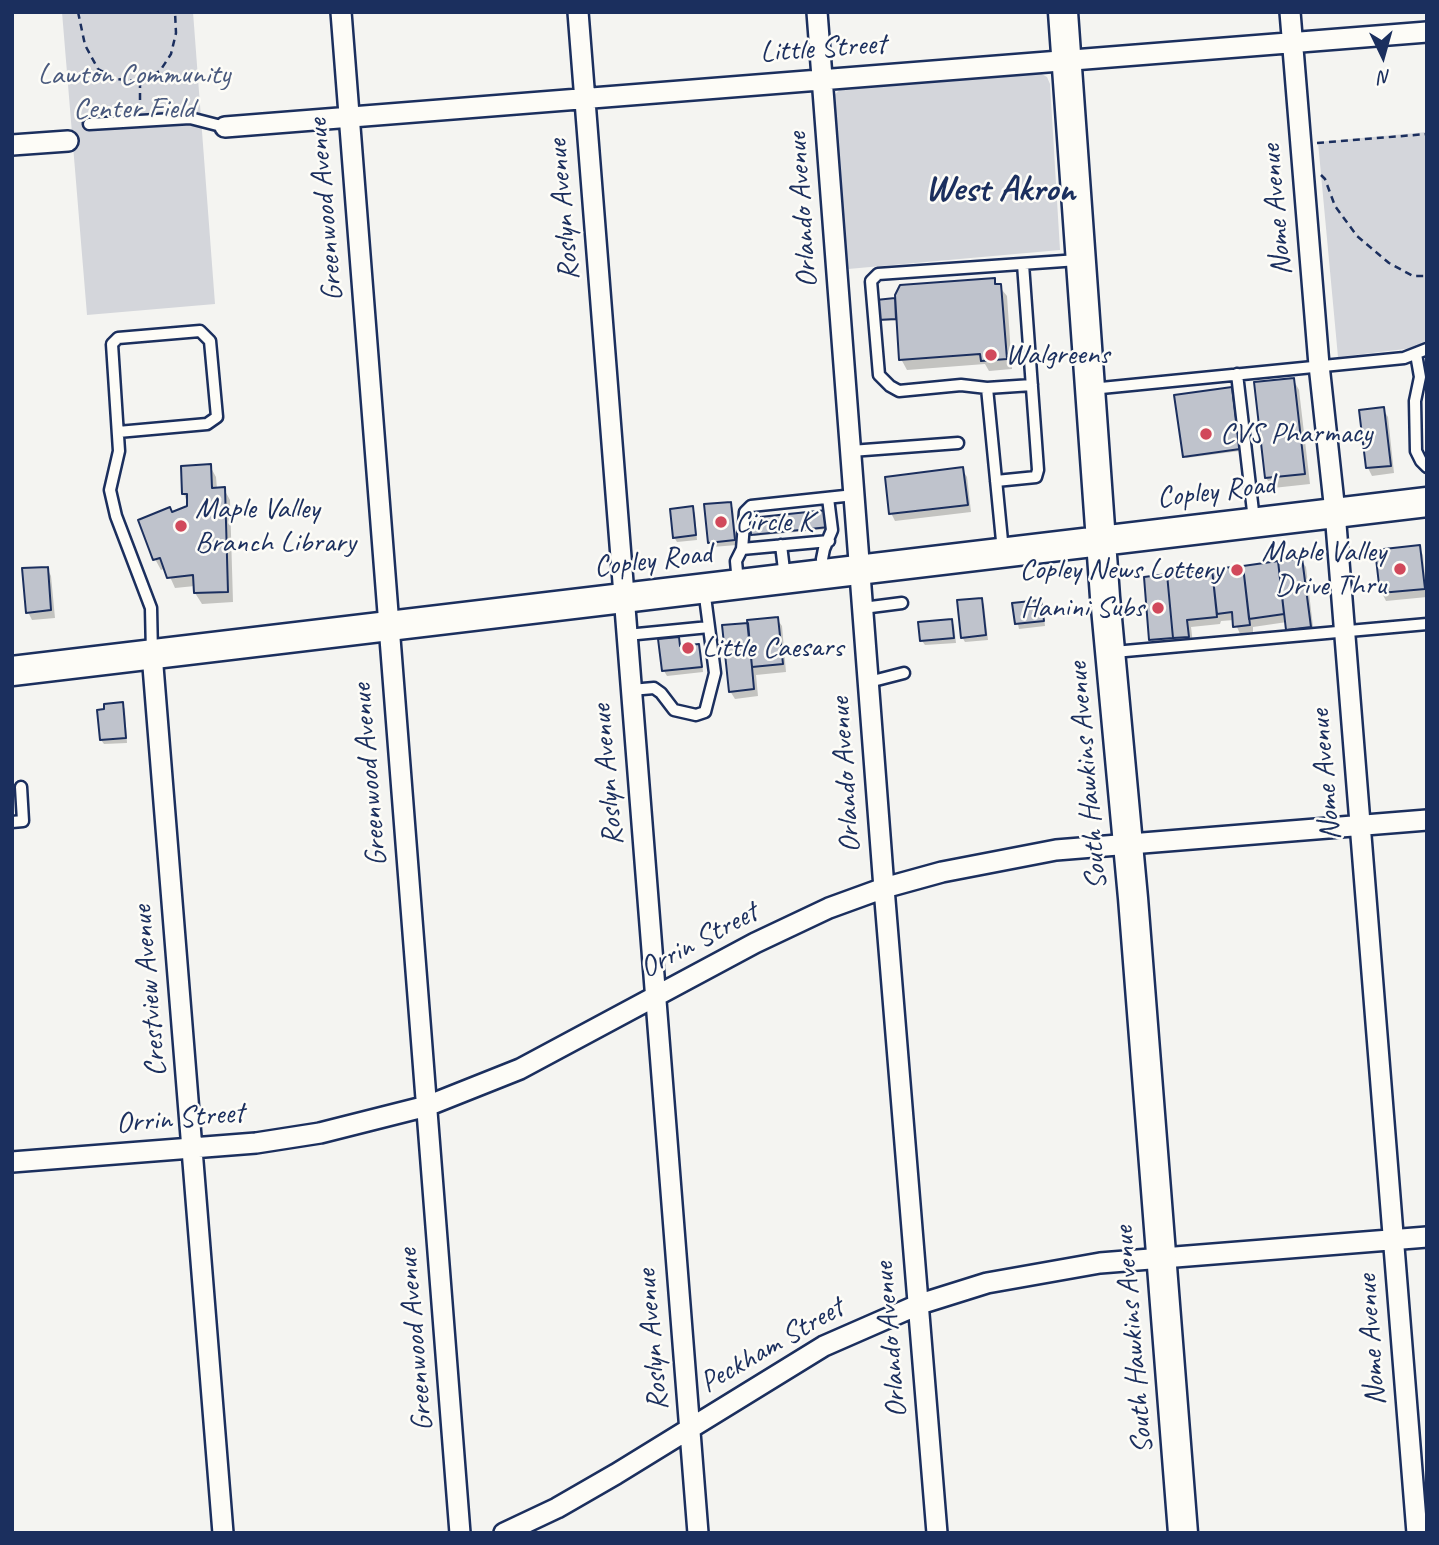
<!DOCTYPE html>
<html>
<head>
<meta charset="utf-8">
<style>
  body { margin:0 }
  #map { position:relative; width:1439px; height:1545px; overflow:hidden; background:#f4f4f1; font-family:Caveat,sans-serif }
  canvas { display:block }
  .frame { position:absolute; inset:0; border:14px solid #1b2f5e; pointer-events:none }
  .north { position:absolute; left:1348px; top:21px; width:70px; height:70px; -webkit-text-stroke:5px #fdfcf7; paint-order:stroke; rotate:175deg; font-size:19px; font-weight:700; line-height:28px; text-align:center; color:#1b2f5e }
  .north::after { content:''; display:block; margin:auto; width:24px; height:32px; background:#1b2f5e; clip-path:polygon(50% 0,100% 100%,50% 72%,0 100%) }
</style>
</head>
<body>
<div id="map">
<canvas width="1439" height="1545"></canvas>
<div class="frame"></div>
<div class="north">N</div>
</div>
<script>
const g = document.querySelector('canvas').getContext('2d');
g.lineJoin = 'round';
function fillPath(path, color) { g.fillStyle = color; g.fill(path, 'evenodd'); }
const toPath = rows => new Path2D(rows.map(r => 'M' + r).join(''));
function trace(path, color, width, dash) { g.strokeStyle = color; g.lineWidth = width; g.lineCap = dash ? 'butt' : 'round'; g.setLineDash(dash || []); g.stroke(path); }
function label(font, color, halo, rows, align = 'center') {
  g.font = font + ' Caveat,sans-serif'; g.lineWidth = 5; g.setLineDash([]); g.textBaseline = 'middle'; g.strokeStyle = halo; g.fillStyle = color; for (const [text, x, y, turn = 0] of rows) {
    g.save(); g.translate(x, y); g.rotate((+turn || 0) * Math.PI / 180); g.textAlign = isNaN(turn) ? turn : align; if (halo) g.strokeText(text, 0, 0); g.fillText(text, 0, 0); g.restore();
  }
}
const green = toPath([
  [62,12,193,12,215,304,87,315],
  [1040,73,1047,77,1050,84,1060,250,848,269,832,97,843,87],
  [1427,132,1427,343,1422,347,1338,357,1318,142]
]);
const shadow = toPath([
  [994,280,1007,296,1012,369,989,371,985,364,907,370,901,359,898,320,880,321,878,301,897,300],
  [1293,379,1299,390,1310,484,1273,488,1266,478],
  [1232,391,1240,451,1186,458,1185,456],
  [1383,409,1388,417,1394,473,1372,476,1368,468],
  [210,466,216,477,217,489,224,489,230,500,233,602,202,604,195,593,195,586,175,588,166,568,161,570,155,559,172,514,189,508,184,494],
  [962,469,967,477,971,512,895,521,891,513],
  [730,504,733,508,737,545,712,547,710,542],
  [692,508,695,513,697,540,677,542,674,537],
  [826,512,828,529,754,536,753,534],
  [1419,547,1423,555,1427,597,1386,601,1382,593],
  [1301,560,1306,567,1314,635,1293,637,1287,622,1253,627,1253,632,1240,634,1234,620,1221,621,1220,624,1191,627,1193,644,1156,647,1151,639,1146,578],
  [47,568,51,576,55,618,32,620,28,612],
  [981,600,984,604,988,640,965,642,962,637],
  [1040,602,1043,606,1045,626,1019,629,1014,605],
  [777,619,782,626,786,672,756,675,758,696,735,699,730,691],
  [951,620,954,625,956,643,925,645,922,641],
  [678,639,682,647,698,646,701,650,703,672,667,676,664,671],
  [122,704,125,709,127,743,104,744,101,740]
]);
const building = toPath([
  [995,278,995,284,1001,284,1007,359,981,361,980,354,899,360,895,295,900,285,995,278],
  [895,298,896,319,877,320,876,300,895,298],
  [1294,378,1305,474,1265,478,1254,382,1294,378],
  [1232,387,1240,449,1183,457,1174,395,1232,387],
  [1384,407,1391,466,1366,468,1359,410,1384,407],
  [211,464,212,488,225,487,228,592,194,593,193,575,167,578,160,558,153,560,138,520,170,507,172,512,187,506,187,494,182,494,181,466,211,464],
  [963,467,968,505,889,514,885,477,963,467],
  [731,502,735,540,708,543,704,504,731,502],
  [693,506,696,535,673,538,670,509,693,506],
  [827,510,829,527,751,535,750,518,827,510],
  [1420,545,1425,589,1380,593,1375,550,1420,545],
  [1302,558,1311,627,1286,630,1278,561,1302,558],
  [1278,561,1284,614,1249,619,1243,566,1278,561],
  [1243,566,1250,625,1233,627,1232,612,1217,614,1212,569,1243,566],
  [48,567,51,610,26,613,22,568,48,567],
  [1212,569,1217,617,1187,620,1189,637,1173,638,1167,574,1212,569],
  [1167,574,1173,638,1149,640,1144,577,1167,574],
  [982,598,986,635,961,638,957,600,982,598],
  [1041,600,1044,621,1015,624,1012,603,1041,600],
  [778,617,783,664,752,667,747,620,778,617],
  [952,619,954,638,920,641,918,622,952,619],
  [748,623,754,689,729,692,722,625,748,623],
  [679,637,680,646,699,644,702,667,662,671,658,639,679,637],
  [123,702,126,738,100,740,97,710,104,709,104,704,123,702]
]);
const path = toPath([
  [78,12,85,45,98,69,116,79,140,81,160,71,171,54,176,33,175,12],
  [140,81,140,110],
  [1317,143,1427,134],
  [1321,175,1325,179,1335,206,1357,236,1389,263,1413,276,1427,276]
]);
const lane = toPath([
  [89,124,190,118,225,127],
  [1416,354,1420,377,1415,401,1416,451,1421,461,1427,467],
  [1237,374,1254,520],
  [987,388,1032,385],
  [1091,389,1404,358,1427,349],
  [118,432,207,424,217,417,210,341,200,331,118,338,112,344,119,451,110,490,116,516,151,608,152,654],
  [851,451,958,443],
  [996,481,1036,477,1038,470,1023,264],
  [781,545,785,578],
  [742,549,829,541],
  [1003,551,987,388,961,385,899,391,890,386,879,375,871,281,878,274,1078,260],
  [823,572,822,559,824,549,832,530,828,498],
  [738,583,736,561,742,549,745,512,751,506,854,495],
  [863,608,902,603],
  [627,635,709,627],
  [1114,652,1427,624],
  [869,682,904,673],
  [631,690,654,688,661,693,674,710,696,715,705,712,715,673,704,589],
  [12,822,23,821,21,787]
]);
const street = toPath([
  [341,12,460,1533],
  [578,12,698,1533],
  [817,12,884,888,937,1533],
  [1290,12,1319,365,1335,512,1417,1533],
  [225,127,1427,32],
  [12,145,68,141],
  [152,654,223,1533],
  [12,1162,256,1143,320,1133,427,1106,520,1069,755,943,829,908,884,888,942,872,1056,850,1427,820],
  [504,1533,557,1508,616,1474,824,1346,920,1304,987,1283,1100,1263,1427,1237]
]);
const secondary = toPath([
  [1063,12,1105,597,1133,898,1183,1533],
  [12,671,1427,502]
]);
const markers = [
  [991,355,7,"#d1495b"],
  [1206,434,7,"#d1495b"],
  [721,522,7,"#d1495b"],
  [181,526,7,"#d1495b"],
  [1400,569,7,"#d1495b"],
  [1237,570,7,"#d1495b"],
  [1158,608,7,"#d1495b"],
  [688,648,7,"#d1495b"]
];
const streetNames = [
  ["Little Street",823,49,-4],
  ["Greenwood Avenue",326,210,-95],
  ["Roslyn Avenue",564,210,-95],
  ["Orlando Avenue",803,210,-94],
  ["Nome Avenue",1277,210,-95],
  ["Copley Road",1216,492,-7],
  ["Copley Road",653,561,-7],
  ["Greenwood Avenue",370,775,-95],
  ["Roslyn Avenue",608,775,-95],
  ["Orlando Avenue",846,775,-94],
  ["Nome Avenue",1326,775,-95],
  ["South Hawkins Avenue",1088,776,-95],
  ["Orrin Street",699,941,-28],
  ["Crestview Avenue",150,991,-95],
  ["Orrin Street",180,1119,-5],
  ["Greenwood Avenue",416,1340,-95],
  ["Roslyn Avenue",653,1340,-95],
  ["Orlando Avenue",891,1340,-95],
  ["South Hawkins Avenue",1134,1340,-95],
  ["Nome Avenue",1372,1340,-94],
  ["Peckham Street",772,1346,-30]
];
const parkNames = [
  ["Lawton Community",134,75],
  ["Center Field",134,109]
];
const poiNames = [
  ["Walgreens",1005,355],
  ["CVS Pharmacy",1220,434],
  ["Maple Valley",195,509],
  ["Branch Library",195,543],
  ["Circle K",735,522],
  ["Maple Valley",1386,552,"right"],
  ["Drive Thru",1386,586,"right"],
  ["Copley News Lottery",1223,570,"right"],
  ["Hanini Subs",1144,608,"right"],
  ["Little Caesars",702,648]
];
const districtNames = [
  ["West Akron",1000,190]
];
fillPath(green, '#d4d6db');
fillPath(shadow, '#0003');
fillPath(building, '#bfc3cc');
trace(building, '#1b2f5e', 2);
trace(lane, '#1b2f5e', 15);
trace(street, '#1b2f5e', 24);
trace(secondary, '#1b2f5e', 33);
trace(path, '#1b2f5e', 2.5, [7, 5]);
trace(lane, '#fdfcf7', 10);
trace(street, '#fdfcf7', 19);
trace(secondary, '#fdfcf7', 28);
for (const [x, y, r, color] of markers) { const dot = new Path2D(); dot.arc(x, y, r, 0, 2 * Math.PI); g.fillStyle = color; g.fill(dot); trace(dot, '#fdfcf7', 2.5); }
label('30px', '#1b2f5e', '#fdfcf7', streetNames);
label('30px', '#49597d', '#fdfcf7', parkNames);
label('30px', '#1b2f5e', '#fdfcf7', poiNames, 'left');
label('bold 37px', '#1b2f5e', '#fdfcf7', districtNames);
</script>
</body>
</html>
